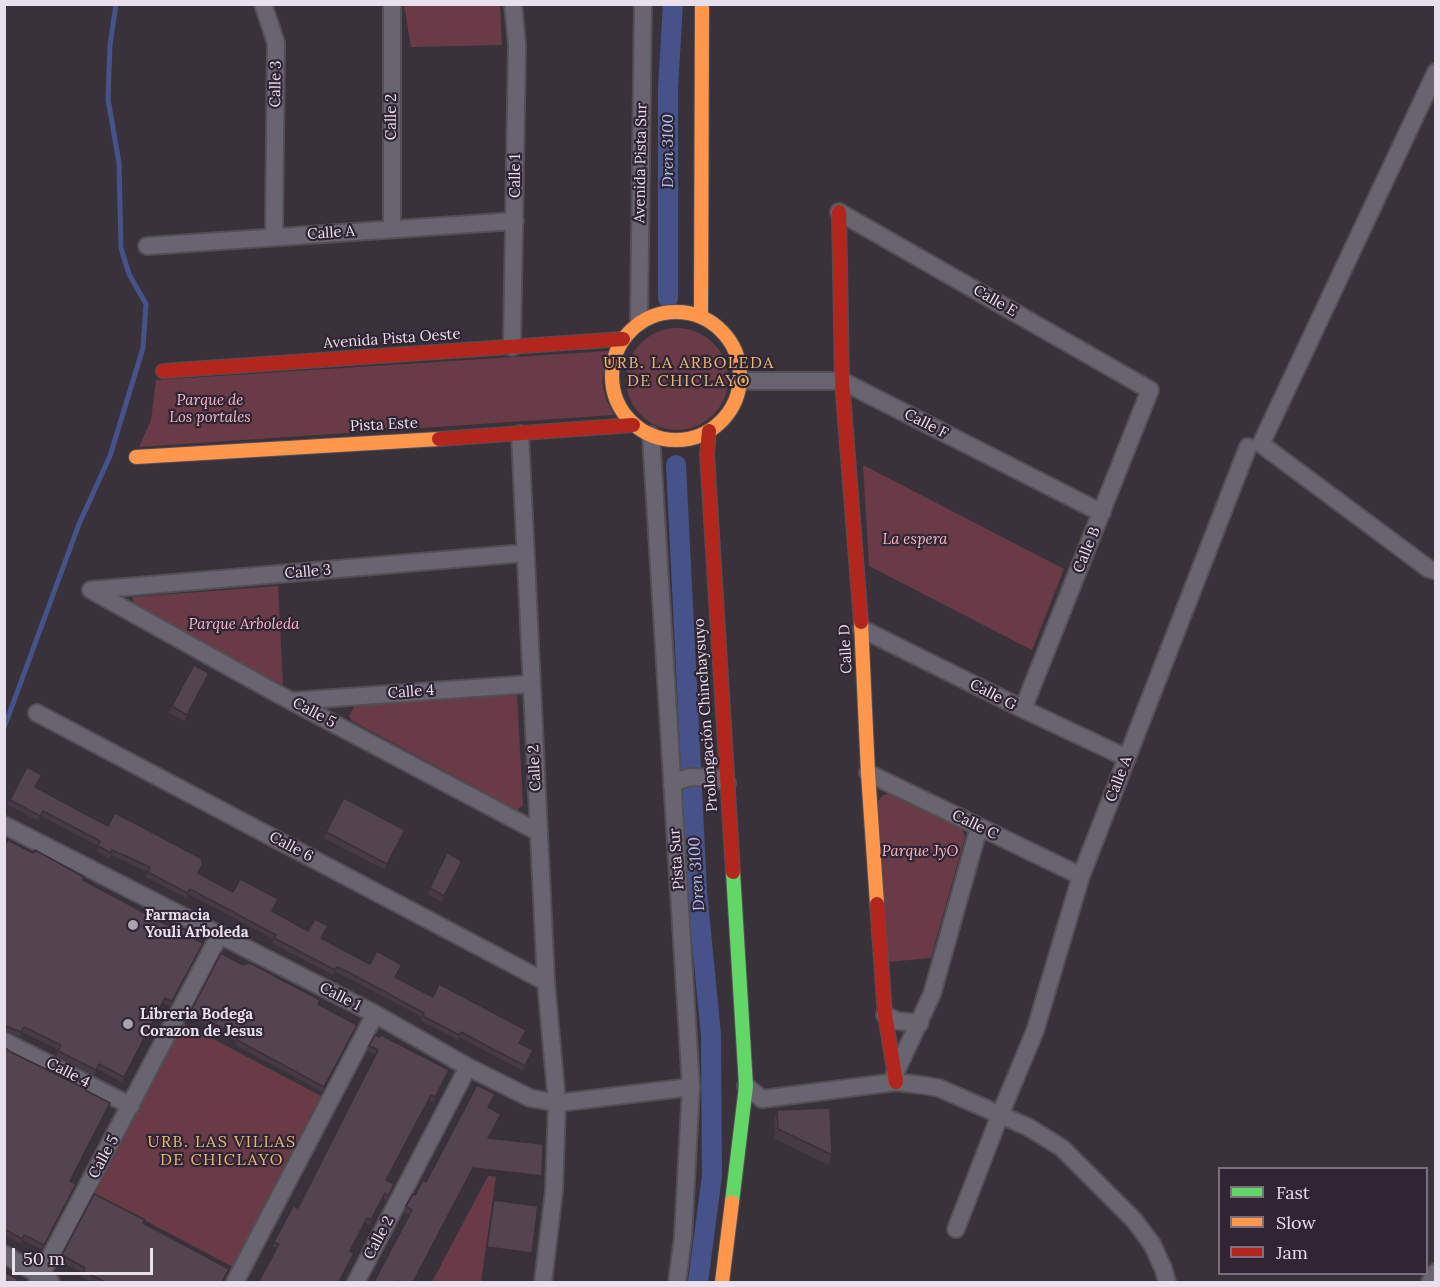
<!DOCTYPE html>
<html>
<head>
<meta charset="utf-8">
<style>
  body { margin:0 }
  #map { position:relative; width:1440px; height:1287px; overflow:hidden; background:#39323a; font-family:Lora,serif }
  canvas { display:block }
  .frame { position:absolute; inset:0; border:6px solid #e8e0ea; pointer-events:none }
  .legend { position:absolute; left:1218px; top:1167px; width:210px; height:108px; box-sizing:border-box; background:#302534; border:2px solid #7a707d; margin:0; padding:8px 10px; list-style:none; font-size:18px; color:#e8e0ea }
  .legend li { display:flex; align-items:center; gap:12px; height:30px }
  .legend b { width:30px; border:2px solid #7a707d }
  .scale { position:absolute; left:12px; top:1248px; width:141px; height:27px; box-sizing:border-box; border:3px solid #e8e0ea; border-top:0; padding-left:8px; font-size:18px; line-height:21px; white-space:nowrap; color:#e8e0ea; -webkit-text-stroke:4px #302534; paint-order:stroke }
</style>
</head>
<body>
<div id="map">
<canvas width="1440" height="1287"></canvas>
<div class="frame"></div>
<ul class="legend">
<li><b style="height:8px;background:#63d668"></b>Fast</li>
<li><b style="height:8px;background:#ff974d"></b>Slow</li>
<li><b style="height:8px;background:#b3261e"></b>Jam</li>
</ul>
<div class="scale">50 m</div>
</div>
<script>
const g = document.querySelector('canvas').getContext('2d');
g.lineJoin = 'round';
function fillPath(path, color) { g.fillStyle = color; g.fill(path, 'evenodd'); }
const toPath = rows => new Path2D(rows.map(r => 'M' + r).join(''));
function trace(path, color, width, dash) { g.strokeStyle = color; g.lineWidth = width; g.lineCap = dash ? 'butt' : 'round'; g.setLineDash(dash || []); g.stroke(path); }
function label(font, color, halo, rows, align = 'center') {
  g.font = font + ' Lora,serif'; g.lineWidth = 4.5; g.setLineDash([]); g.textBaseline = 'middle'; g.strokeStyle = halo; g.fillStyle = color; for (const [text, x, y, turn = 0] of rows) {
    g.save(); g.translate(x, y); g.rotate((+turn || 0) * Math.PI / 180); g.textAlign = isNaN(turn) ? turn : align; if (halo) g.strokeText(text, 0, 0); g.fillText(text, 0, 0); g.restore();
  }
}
const green = toPath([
  [404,5,500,5,502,45,411,47],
  '626 379a51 51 0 1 1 102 0a51 51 0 1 1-102 0Z',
  [608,351,602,382,606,399,614,415,139,447,151,420,156,380],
  [863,465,1064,569,1032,650,869,566],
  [278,586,283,685,133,608,133,597],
  [517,695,523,805,517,810,352,721,349,716,356,703],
  [891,793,962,829,965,837,931,958,888,962,877,802,883,795],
  [183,1023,321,1096,233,1267,95,1194],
  [488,1176,496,1176,481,1282,432,1282]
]);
const stream = toPath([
  [4,728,79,524,110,456,143,348,146,304,129,274,121,248,119,163,108,99,110,45,116,4]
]);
const canal = toPath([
  [668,298,668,88,673,4],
  [676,465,697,891,711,1035,712,1176,698,1282]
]);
const street = toPath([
  [263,4,276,43,274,237],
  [392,4,392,229],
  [1436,72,1261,444,1429,569,1436,571],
  [839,212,1150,390,1023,709],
  [147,246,515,221],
  [639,322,643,4],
  [512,347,517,45,513,4],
  [740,381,842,381,1102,513],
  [520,434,546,982,557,1103,554,1191,543,1282],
  [651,435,691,1087,683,1237,677,1282],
  [91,590,276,693,538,832],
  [91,590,525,553],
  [862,629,1023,709,1127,758],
  [292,701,531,684],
  [37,713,546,982],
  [868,773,1081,876],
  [672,786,680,780,691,777,716,778,727,783],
  [4,825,375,1014,468,1067,530,1098,557,1103,691,1087],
  [885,1015,897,1021,920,1023],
  [4,1041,131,1106],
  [894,1076,932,994,979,827],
  [746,1086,762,1099,896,1082,922,1085,939,1088,1028,1127,1062,1148,1134,1220,1152,1244,1163,1268,1167,1282],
  [956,1229,1000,1115,1035,1031,1081,876,1248,447],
  [4,1254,51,1282],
  [37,1282,220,934],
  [235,1282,375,1014],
  [356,1282,468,1067],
  [1430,1282,1436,1272]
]);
const fast = toPath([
  [732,1202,746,1086,733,872]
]);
const slow = toPath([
  '612 376a64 64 0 1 1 128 0a64 64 0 1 1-128 0Z',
  [701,316,702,4],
  [136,457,439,439],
  [861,622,868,773,877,904],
  [722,1282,732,1202]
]);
const jam = toPath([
  [839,212,842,381,861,622],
  [163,371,623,339],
  [709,431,707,454,733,872],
  [439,439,633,425],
  [877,904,885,1015,896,1082]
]);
const wall = toPath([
  [209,673,207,680,185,721,169,713,172,706],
  [42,775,36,787,233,892,278,899,272,912,308,931,326,931,322,939,370,964,400,970,396,978,433,997,524,1035,520,1043,533,1050,523,1071,459,1037,458,1040,421,1021,422,1017,348,978,335,972,333,975,272,943,274,939,188,894,186,898,146,877,148,872,111,855,109,858,96,851,98,846,41,816,38,821,8,805,10,800],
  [326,832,403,837,385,870,324,838],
  [4,847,83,880,203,943,170,1006,163,1003,122,1082,97,1069,94,1075,56,1056,59,1050,22,1032,20,1037,4,1031],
  [460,867,442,902,428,894,430,888],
  [318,1004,357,1025,323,1092,235,1045,236,1041,189,1016,191,1011],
  [369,1046,449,1070,433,1102,429,1100,387,1180,393,1189,387,1200,383,1198,370,1225,365,1223,350,1251,354,1253,340,1282,259,1281,277,1248,273,1247,274,1242,298,1208,376,1055,367,1051],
  [4,1047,11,1052,85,1090,109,1108,71,1182,74,1189,42,1250,23,1240,21,1244,4,1235],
  [493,1099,488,1108,501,1114,489,1138,540,1181,471,1174,414,1282,374,1282,409,1215,404,1212,406,1206],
  [777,1110,832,1155,829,1165,775,1139,774,1119],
  [494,1200,529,1259,485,1254,492,1207],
  [144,1223,229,1269,223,1282,92,1282,81,1277,83,1273,60,1261,62,1255]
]);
const shadedWall = toPath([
  [209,673,207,680,185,721,187,715],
  [405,830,403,837,385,870,387,864],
  [462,861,460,867,442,902,444,896],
  [203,943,201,948,170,1006,172,1001],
  [165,998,163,1003,122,1082,124,1077],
  [357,1025,355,1030,323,1092,324,1087],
  [431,1095,429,1100,384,1185,386,1180],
  [110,1103,109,1108,69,1186,70,1181],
  [473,1168,542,1176,540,1181,471,1174,414,1282,413,1282],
  [76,1184,74,1189,42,1250,44,1245],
  [487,1247,532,1253,529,1259,485,1254]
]);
const building = toPath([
  [194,665,209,673,187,715,172,706,194,665],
  [27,767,42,775,35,787,108,826,115,813,165,839,202,859,202,865,198,873,233,892,240,879,252,885,278,899,272,911,308,931,315,919,328,926,321,938,345,951,370,964,377,951,402,965,395,977,408,984,433,997,439,984,526,1030,519,1043,533,1050,525,1066,461,1032,459,1035,423,1016,424,1013,350,973,337,967,335,970,274,938,276,935,190,889,187,893,148,872,150,867,112,850,111,853,98,846,100,841,43,811,40,816,10,800,27,767],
  [344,798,405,830,387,864,326,832,344,798],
  [8,840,33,853,35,850,84,877,83,880,171,927,172,923,198,937,196,940,203,943,172,1001,165,998,124,1077,99,1064,96,1070,58,1051,61,1045,24,1027,21,1032,6,1026,4,1026,4,847,8,840],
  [447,853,462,861,444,896,430,888,447,853],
  [221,953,243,965,250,963,320,1000,318,1004,357,1025,324,1087,237,1040,239,1037,191,1011,221,953],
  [375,1035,380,1037,381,1035,449,1070,435,1097,431,1095,386,1180,394,1184,388,1196,385,1193,371,1220,367,1218,350,1251,354,1253,339,1282,256,1282,257,1280,259,1281,279,1244,274,1242,293,1206,298,1208,378,1050,369,1046,375,1035],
  [4,1047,11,1052,86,1089,85,1090,110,1103,70,1181,76,1184,44,1245,24,1235,22,1239,4,1229,4,1047],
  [477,1085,495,1094,488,1107,501,1114,488,1138,543,1144,542,1176,473,1168,413,1282,400,1282,397,1281,396,1282,374,1282,412,1210,406,1206,413,1194,415,1195,423,1180,426,1182,477,1085],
  [830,1108,832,1155,778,1129,777,1110,830,1108],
  [94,1194,145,1220,143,1223,229,1269,222,1282,105,1282,83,1271,85,1268,62,1255,94,1194],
  [494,1200,538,1206,532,1253,487,1247,494,1200],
  [4,1272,18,1279,16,1282,4,1282,4,1272]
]);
const markers = [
  [133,925,6,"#aba3ac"],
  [128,1024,6,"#aba3ac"]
];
const streetNames = [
  ["Calle 3",276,84,-89],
  ["Calle 2",392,117,-90],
  ["Avenida Pista Sur",641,163,-89],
  ["Calle 1",516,176,-90],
  ["Calle A",331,233,-4],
  ["Calle E",995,301,30],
  ["Avenida Pista Oeste",392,339,-4],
  ["Calle F",926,424,27],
  ["Pista Este",384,425,-3],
  ["Calle B",1087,550,-68],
  ["Calle 3",308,572,-5],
  ["Calle D",846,649,-93],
  ["Calle 4",411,692,-4],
  ["Calle G",993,695,27],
  ["Calle 5",314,713,28],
  ["Prolongación Chinchaysuyo",706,715,-94],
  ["Calle 2",535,768,-93],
  ["Calle A",1119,779,-69],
  ["Calle C",975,825,26],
  ["Calle 6",291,847,28],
  ["Pista Sur",677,859,-94],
  ["Calle 1",340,997,27],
  ["Calle 4",68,1073,27],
  ["Calle 5",104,1157,-62],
  ["Calle 2",379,1238,-62]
];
const parkNames = [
  ["Parque de",210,401],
  ["Los portales",210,418],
  ["La espera",915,540],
  ["Parque Arboleda",244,625],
  ["Parque JyO",920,852]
];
const poiNames = [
  ["Farmacia",145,916],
  ["Youli Arboleda",145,933],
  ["Libreria Bodega",140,1015],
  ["Corazon de Jesus",140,1032]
];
const waterNames = [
  ["Dren 3100",668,151,-90],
  ["Dren 3100",697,874,-94]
];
const neighbourhoodNames = [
  ["URB. LA ARBOLEDA",689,363],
  ["DE CHICLAYO",689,381],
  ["URB. LAS VILLAS",222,1142],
  ["DE CHICLAYO",222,1160]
];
fillPath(green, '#693b46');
trace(stream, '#46538b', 5);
trace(canal, '#46538b', 20);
trace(street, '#544f55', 20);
trace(fast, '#544f55', 16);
trace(slow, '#544f55', 16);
trace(jam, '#544f55', 16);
trace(street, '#696570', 16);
trace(fast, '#63d668', 14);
trace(slow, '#ff974d', 14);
trace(jam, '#b3261e', 14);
fillPath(wall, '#473a44');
fillPath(shadedWall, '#3a3037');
fillPath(building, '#53444f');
trace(building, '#3a3037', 1.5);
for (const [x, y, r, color] of markers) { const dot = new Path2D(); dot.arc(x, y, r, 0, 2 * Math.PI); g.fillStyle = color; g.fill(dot); trace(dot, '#302534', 2); }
label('15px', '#e8e0ea', '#302534', streetNames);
label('italic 15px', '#fab8c5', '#302534', parkNames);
label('bold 15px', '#e8e0ea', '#302534', poiNames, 'left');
label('italic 16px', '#afc0f5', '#302534', waterNames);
g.letterSpacing = '1.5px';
label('16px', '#e6b975', '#302534', neighbourhoodNames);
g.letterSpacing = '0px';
</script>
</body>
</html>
